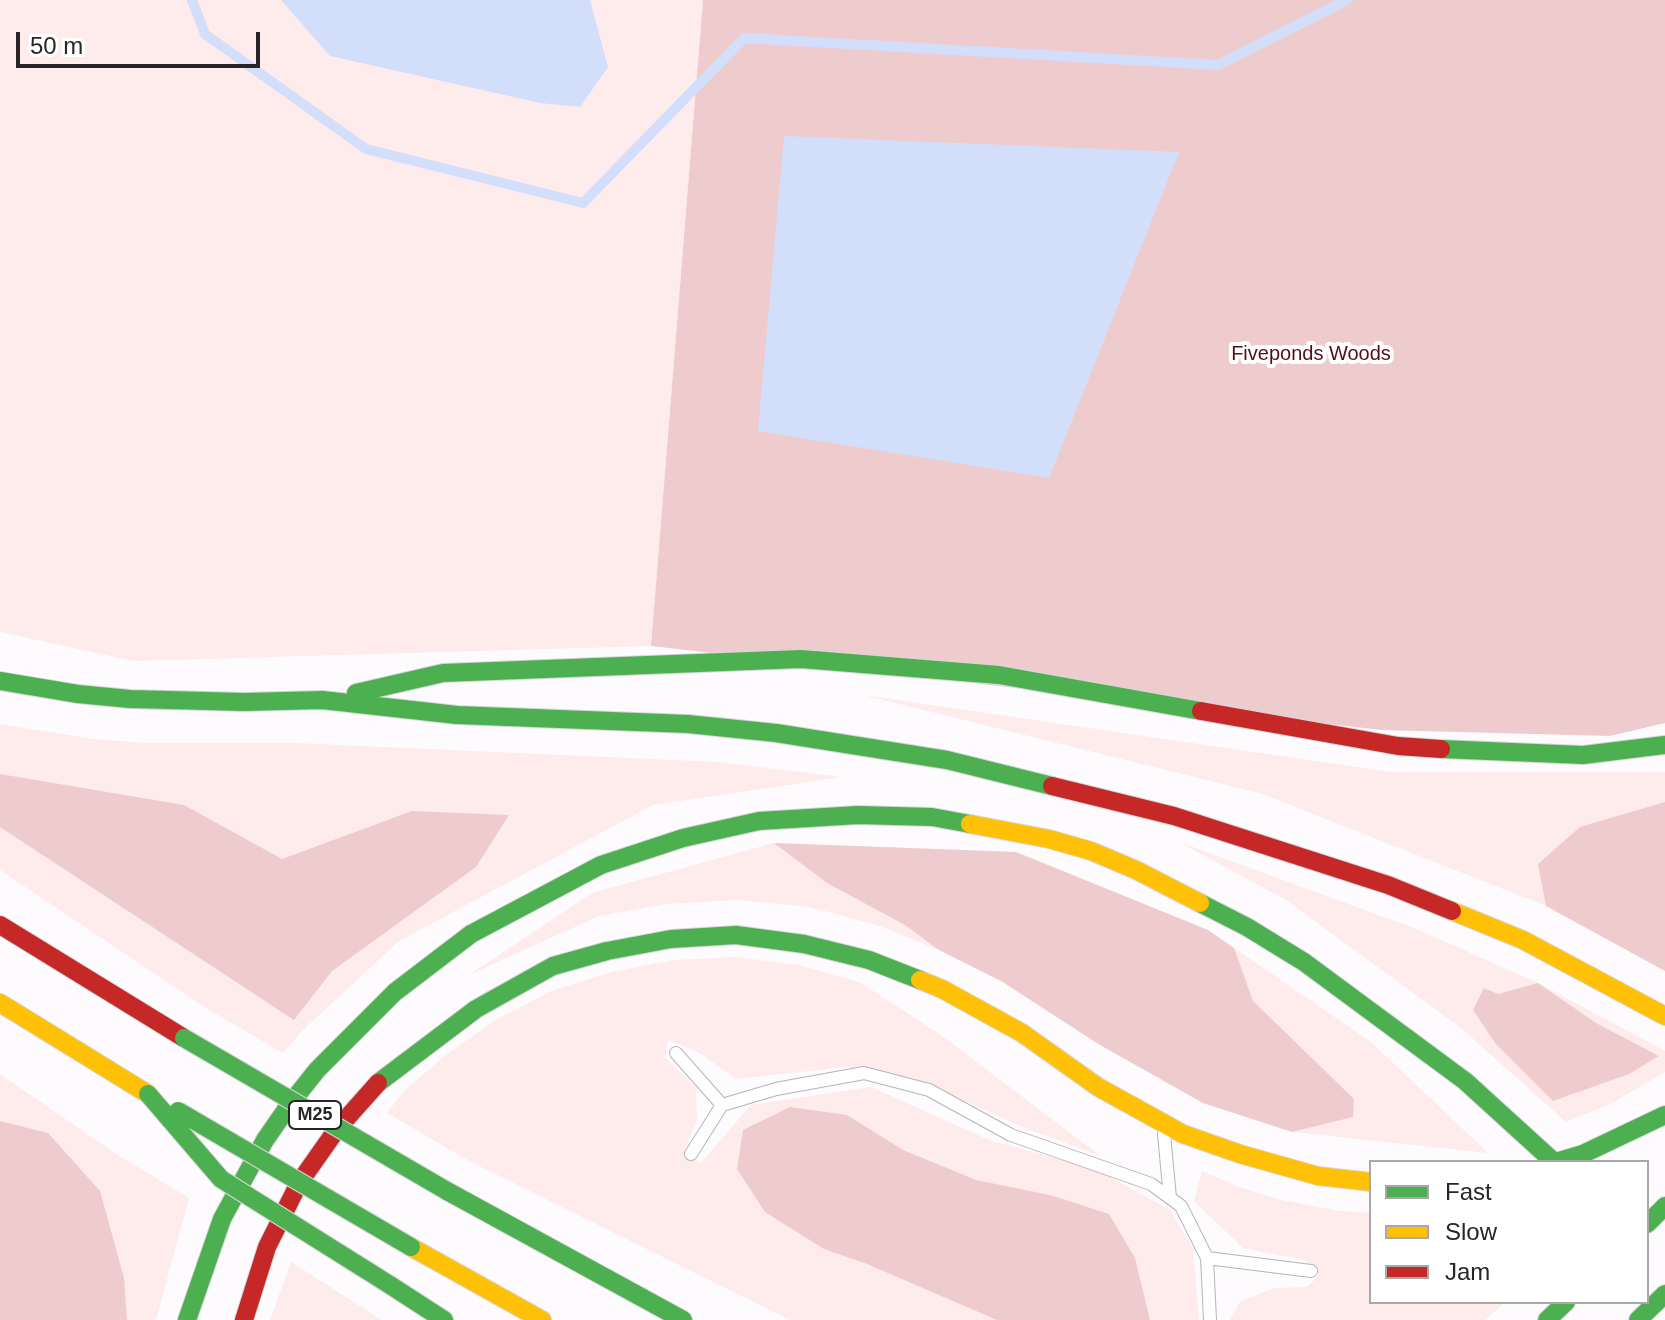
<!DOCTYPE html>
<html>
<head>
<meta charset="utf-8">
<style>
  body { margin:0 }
  #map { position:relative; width:1665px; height:1320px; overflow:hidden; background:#fdfbfe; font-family:Helvetica,sans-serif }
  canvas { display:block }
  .legend { position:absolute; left:1369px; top:1160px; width:280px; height:144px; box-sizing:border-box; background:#fff; border:2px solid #a9a8a9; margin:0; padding:10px 14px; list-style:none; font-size:24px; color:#272528 }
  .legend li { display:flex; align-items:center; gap:16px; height:40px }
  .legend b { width:40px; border:2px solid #a9a8a9 }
  .scale { position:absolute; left:16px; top:32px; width:244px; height:36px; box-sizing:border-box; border:4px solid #272528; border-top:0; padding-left:10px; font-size:24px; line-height:28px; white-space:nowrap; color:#272528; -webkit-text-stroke:6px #fff; paint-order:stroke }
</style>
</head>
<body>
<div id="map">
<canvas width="1665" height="1320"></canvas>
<ul class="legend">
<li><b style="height:10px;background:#4caf50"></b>Fast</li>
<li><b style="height:10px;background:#ffc107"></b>Slow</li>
<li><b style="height:10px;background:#c62828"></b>Jam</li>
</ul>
<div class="scale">50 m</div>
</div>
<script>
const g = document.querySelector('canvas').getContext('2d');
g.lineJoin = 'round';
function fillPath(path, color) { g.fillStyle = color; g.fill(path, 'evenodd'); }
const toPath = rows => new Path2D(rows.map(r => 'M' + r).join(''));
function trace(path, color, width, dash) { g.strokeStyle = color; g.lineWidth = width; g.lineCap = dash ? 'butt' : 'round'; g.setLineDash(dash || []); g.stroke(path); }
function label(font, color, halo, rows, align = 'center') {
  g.font = font + ' Helvetica,sans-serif'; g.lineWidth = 8; g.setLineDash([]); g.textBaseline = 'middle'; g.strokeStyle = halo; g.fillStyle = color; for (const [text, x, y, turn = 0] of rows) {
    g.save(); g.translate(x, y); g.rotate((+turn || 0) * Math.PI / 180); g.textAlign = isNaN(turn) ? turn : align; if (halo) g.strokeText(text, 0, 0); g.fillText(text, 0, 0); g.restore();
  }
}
const green = toPath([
  [0,0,703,0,651,646,133,661,0,632],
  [863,695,1391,772,1665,772,1665,971,1546,906,1263,794],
  [0,724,93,739,146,743,295,743,719,762,842,777,653,805,399,941,303,1030,283,1053,206,1008,0,870],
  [1179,842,1414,928,1538,983,1665,1051,1665,1072,1610,1104,1566,1122,1461,1028,1286,900],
  [774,843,1016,852,1208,930,1371,1042,1488,1153,1292,1132,1203,1103,1100,1045,1001,981,939,950,880,926,810,907,737,900,667,904,599,916,469,975,592,893],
  [736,957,799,965,861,983,938,1033,1102,1157,1018,1125,914,1078,846,1067,736,1079,698,1052,668,1040,665,1057,696,1089,697,1120,684,1151,701,1163,751,1105,871,1087,989,1140,1096,1169,1170,1210,1193,1248,1199,1320,790,1320,469,1161,387,1113,405,1090,447,1054,494,1021,551,991,612,972,674,960],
  [0,1074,116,1154,189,1198,156,1320,0,1320],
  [1202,1171,1242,1188,1281,1200,1341,1211,1371,1213,1371,1302,1505,1302,1485,1320,1230,1320,1240,1302,1274,1288,1307,1287,1319,1275,1305,1260,1243,1248,1194,1201],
  [291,1262,374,1315,381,1320,270,1320]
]);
const forest = toPath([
  [703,0,1665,0,1665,723,1610,736,1381,730,651,646],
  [0,774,184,805,282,859,412,811,509,815,476,867,332,971,294,1020,0,827],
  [1665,802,1665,971,1546,906,1538,864,1580,827],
  [774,843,1016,852,1208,930,1234,948,1253,1001,1354,1099,1353,1117,1292,1132,1203,1103,1100,1045,1001,981,939,950,905,925,827,883],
  [1538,983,1596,1023,1659,1056,1629,1074,1553,1101,1496,1044,1473,1010,1484,988,1498,994],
  [790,1107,847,1115,903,1150,976,1180,1050,1195,1109,1214,1135,1258,1150,1320,997,1320,867,1264,824,1249,765,1212,737,1169,743,1130],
  [0,1121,48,1133,100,1191,124,1278,127,1320,0,1320]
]);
const water = toPath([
  [281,0,590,0,608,67,580,107,540,103,330,56],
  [784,136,1179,152,1049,478,758,431]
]);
const stream = toPath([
  [192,0,205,34,366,149,583,203,744,38,1218,65,1347,0]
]);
const lane = toPath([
  [676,1053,722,1105],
  [1164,1134,1170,1198],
  [691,1154,722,1105,776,1089,864,1073,929,1090,1011,1135,1151,1184,1181,1206,1207,1258,1210,1320],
  [1207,1258,1311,1271]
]);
const fast = toPath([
  [0,681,78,694,130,699,244,702,322,700,457,715,688,724,776,733,947,760,1052,786],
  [356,693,443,673,801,659,999,675,1201,711],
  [1441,749,1583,755,1665,745],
  [1200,903,1247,927,1304,962,1465,1081,1554,1162],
  [378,1083,476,1009,553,966,607,951,671,939,736,935,804,944,869,960,920,980],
  [1556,1162,1583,1154,1665,1115],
  [447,1191,683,1320],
  [1647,1224,1665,1206],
  [390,1285,444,1320],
  [187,1320,222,1219,265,1140,290,1104,317,1070,395,992,471,934,601,865,683,838,759,821,858,815,932,817,970,824],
  [1547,1320,1566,1302],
  [1638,1320,1665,1294]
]);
const slow = toPath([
  [970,824,1049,839,1091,851,1136,870,1200,903],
  [1452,911,1523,940,1665,1016],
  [920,980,942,989,1022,1033,1098,1087,1183,1134,1240,1154,1318,1176,1371,1182],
  [0,1003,148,1094],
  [411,1247,542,1320]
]);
const jam = toPath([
  [1201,711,1398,746,1441,749],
  [1052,786,1174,816,1388,885,1452,911],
  [0,925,184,1038],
  [244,1320,267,1247,299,1183,337,1129,378,1083]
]);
const fastBridge = toPath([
  [184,1038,447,1191],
  [148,1094,221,1179,390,1285],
  [178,1111,411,1247]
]);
const shields = [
  [315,1115,52]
];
const shieldNames = [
  ["M25",315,1115]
];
const parkNames = [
  ["Fiveponds Woods",1311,354]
];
fillPath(green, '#feebec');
fillPath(forest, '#eecccd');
fillPath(water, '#d3dffa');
trace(stream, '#d3dffa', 10);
trace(lane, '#b7b4b7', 14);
trace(fast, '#d7d6d8', 20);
trace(slow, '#d7d6d8', 20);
trace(jam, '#d7d6d8', 20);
trace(lane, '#fffeff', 12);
trace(fast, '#4caf50', 18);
trace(slow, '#ffc107', 18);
trace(jam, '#c62828', 18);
trace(fastBridge, '#d7d6d8', 20, []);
trace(fastBridge, '#4caf50', 18);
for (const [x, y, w] of shields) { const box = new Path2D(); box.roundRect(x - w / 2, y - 14, w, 28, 6); g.fillStyle = '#fff'; g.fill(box); trace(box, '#272528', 2); }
label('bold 18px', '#272528', null, shieldNames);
label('20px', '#540e16', '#fff', parkNames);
</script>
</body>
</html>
